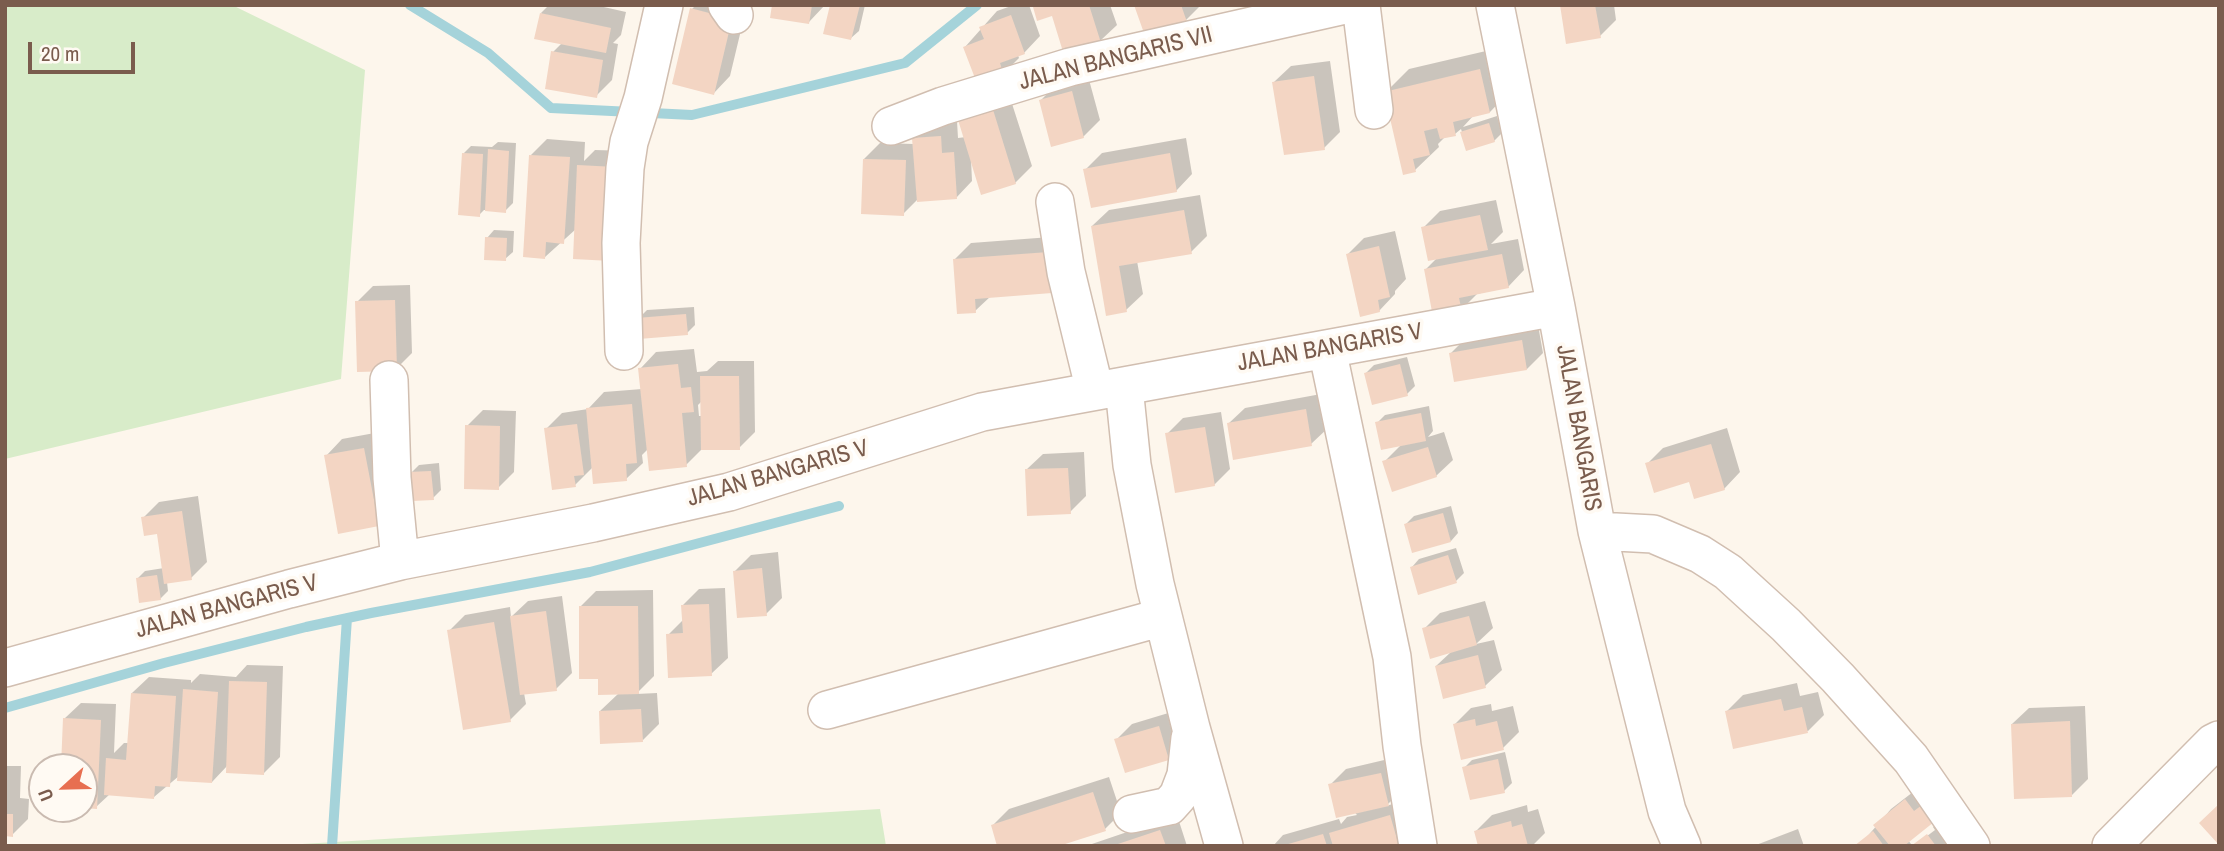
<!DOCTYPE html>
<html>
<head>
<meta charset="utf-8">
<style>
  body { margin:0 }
  #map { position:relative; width:2224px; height:851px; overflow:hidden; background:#fdf6ec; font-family:"Archivo Narrow",sans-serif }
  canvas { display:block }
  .frame { position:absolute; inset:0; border:7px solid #7a5c4d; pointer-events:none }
  .north { position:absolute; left:28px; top:753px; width:70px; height:70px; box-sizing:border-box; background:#fffaf3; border:2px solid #cabbb1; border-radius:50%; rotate:248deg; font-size:19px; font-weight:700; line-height:28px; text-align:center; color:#7a5c4d }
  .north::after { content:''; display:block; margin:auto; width:24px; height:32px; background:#e76f51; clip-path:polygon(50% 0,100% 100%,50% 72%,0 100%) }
  .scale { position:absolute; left:28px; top:42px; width:107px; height:32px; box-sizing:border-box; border:4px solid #7a5c4d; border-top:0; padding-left:9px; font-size:21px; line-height:24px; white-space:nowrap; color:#7a5c4d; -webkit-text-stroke:5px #fffaf3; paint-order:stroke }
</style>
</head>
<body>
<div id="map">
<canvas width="2224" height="851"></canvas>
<div class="frame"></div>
<div class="north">U</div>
<div class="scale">20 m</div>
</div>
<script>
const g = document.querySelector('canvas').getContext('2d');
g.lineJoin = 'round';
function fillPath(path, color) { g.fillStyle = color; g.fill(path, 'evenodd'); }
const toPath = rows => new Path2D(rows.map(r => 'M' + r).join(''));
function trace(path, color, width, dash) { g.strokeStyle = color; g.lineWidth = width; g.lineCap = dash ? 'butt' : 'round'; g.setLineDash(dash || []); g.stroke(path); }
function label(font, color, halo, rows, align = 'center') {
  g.font = font + ' "Archivo Narrow",sans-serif'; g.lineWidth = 7; g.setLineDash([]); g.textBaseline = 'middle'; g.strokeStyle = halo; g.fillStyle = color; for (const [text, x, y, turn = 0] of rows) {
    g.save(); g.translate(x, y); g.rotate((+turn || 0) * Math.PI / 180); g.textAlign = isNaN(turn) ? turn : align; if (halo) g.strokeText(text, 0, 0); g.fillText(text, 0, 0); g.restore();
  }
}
const green = toPath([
  [5,5,232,5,365,70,341,379,5,459],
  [880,809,886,846,269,846]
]);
const shadow = toPath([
  [549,5,595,5,626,12,621,35,613,43,618,44,612,80,596,96,553,52,562,43,541,13],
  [696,5,747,5,730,76,714,93,692,9],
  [773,5,825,5,809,22],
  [832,5,865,5,859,31,851,38],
  [1014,5,1029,5,1040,36,1024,53,1018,55,1019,58,1003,74,965,47,997,11],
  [1037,5,1110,5,1117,25,1100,41,1053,14,1035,7],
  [1136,5,1201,5,1186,20],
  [1561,5,1614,5,1616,20,1600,36],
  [1503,47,1513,88,1490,112,1474,115,1463,127,1497,116,1502,133,1494,141,1467,148,1461,129,1455,134,1446,136,1438,144,1439,147,1415,170,1386,92,1409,69],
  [1330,61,1340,132,1324,148,1274,82,1291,66],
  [1088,76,1100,120,1083,137,1041,100,1057,84],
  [1006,85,1032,166,1015,183,971,159,972,181,956,198,917,200,903,214,864,159,880,143,914,144,914,138,930,122,957,121,958,138,966,137],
  [1186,138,1192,174,1176,191,1085,170,1102,153],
  [547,139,585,142,584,161,595,150,631,151,576,229,545,257,531,155],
  [498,142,516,143,513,203,505,211,484,210,479,215,463,154,471,146,492,147],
  [1200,195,1207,236,1191,252,1137,261,1143,294,1126,310,1092,226,1109,210],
  [1496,200,1503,232,1491,244,1518,239,1524,270,1508,287,1477,294,1461,310,1426,269,1437,258,1423,228,1440,211],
  [494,230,514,231,513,252,505,259,487,238],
  [1395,231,1406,279,1395,291,1395,294,1379,311,1348,254,1364,238],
  [1064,236,991,296,975,311,955,259,971,243],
  [410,285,412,353,396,369,357,302,373,286],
  [694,307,695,325,687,333,639,318,647,310],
  [1538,325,1543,353,1527,369,1451,353,1467,337],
  [694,349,697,372,707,371,718,361,754,361,755,432,739,448,703,448,686,465,648,449,642,455,643,463,626,479,593,467,575,485,546,429,562,413,588,409,604,392,642,389,640,369,656,352],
  [702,401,702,416,699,416,698,405],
  [1407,357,1415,386,1407,394,1366,373,1374,365],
  [1321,394,1328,428,1311,444,1228,424,1245,408],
  [1429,406,1433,431,1428,437,1444,432,1453,460,1436,476,1384,462,1402,444,1377,423,1385,415],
  [483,410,516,411,514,472,498,488,467,426],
  [1221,412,1230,469,1214,485,1167,434,1183,418],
  [1727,428,1740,472,1724,489,1690,479,1647,464,1663,448],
  [380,432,378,525,326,456,342,439],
  [1084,452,1086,496,1070,512,1026,470,1043,454],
  [439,463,441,490,433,498,411,473,419,465],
  [198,496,207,562,191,578,167,582,168,591,160,599,137,579,145,571,164,568,159,532,143,518,159,502],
  [1451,506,1458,533,1451,541,1406,524,1414,516],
  [1456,548,1464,573,1456,581,1412,567,1419,559],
  [778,552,782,598,766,614,735,571,751,555],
  [725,588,728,658,711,674,668,635,684,619,683,605,699,589],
  [653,590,654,676,636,694,657,693,659,724,643,740,600,711,619,693,599,677,580,607,596,591],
  [562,596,572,673,556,689,524,693,526,704,510,720,449,631,465,615,510,607,511,617,528,601],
  [1485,601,1493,628,1476,644,1494,640,1502,670,1485,686,1436,666,1452,651,1424,629,1440,613],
  [247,665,283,666,280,757,264,773,228,765,212,782,179,776,154,797,110,794,96,807,84,807,84,767,62,767,64,719,81,703,116,704,114,753,124,743,129,743,132,693,149,677,191,680,191,683,200,674,236,677],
  [1797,683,1800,696,1818,692,1824,715,1808,731,1727,711,1743,695],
  [1491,704,1492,711,1513,706,1519,732,1503,748,1455,724,1471,708],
  [2085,706,2088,779,2072,795,2012,724,2029,708],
  [1175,711,1184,742,1168,758,1116,740,1132,724],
  [1505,752,1512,783,1504,791,1464,768,1472,760],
  [1397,757,1404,788,1386,806,1406,800,1403,846,1273,846,1283,835,1339,819,1341,824,1347,817,1357,815,1330,785,1346,769],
  [5,766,21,766,20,798,29,799,28,819,12,835,5,835],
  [1109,777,1121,813,1105,829,993,825,1009,809],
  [1922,785,1931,797,1908,840,1911,844,1908,846,1859,846,1891,809],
  [1527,805,1528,812,1538,809,1545,833,1532,846,1480,846,1476,831,1492,815],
  [1177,815,1187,846,1086,846],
  [1944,819,1950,846,1914,846,1935,830,1933,827],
  [1798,829,1804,846,1755,846,1756,845]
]);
const stream = toPath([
  [410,5,488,53,551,108,692,115,905,63,977,5],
  [5,708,164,663,306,627,371,613,590,572,839,506],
  [332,846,347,618]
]);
const building = toPath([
  [772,5,812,5,809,24,770,18],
  [830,5,860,5,851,40,823,34],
  [1039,5,1089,5,1101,43,1064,55,1052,16,1037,21,1033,7],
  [1134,5,1181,5,1187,22,1145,36],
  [1560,5,1595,5,1601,38,1566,44],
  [690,8,732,19,714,95,672,84],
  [540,13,611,28,606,53,534,39],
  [1011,15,1025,54,1000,63,1004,76,978,86,963,47,984,39,979,27],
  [551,51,603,60,597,98,545,89],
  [1480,69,1490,113,1453,122,1456,136,1440,139,1437,128,1424,131,1430,155,1413,159,1416,172,1403,175,1384,92],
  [1314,76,1325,150,1284,155,1272,82],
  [1072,91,1084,138,1051,147,1039,100],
  [990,100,1016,184,981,195,955,110],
  [1489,123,1495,142,1466,151,1460,132],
  [941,136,942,153,954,152,957,199,917,202,912,138],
  [488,149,509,151,506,213,485,211],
  [462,153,483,154,480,217,458,215],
  [1170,153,1177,192,1091,208,1083,169],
  [529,155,570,157,564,244,546,242,545,259,523,257],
  [863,159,906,160,904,216,861,214],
  [577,165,615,167,611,261,573,259],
  [1184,210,1192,254,1119,266,1127,312,1106,316,1091,226],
  [1480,215,1488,250,1428,261,1421,227],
  [485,237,507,238,506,261,484,260],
  [1379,246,1390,297,1378,300,1380,312,1360,317,1346,254],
  [1049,252,1052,293,975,299,976,313,957,314,953,259],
  [1502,254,1509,288,1459,298,1462,312,1433,317,1424,269],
  [395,300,397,371,357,372,355,301],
  [686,314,688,335,639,339,637,318],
  [1522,340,1527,370,1454,382,1449,353],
  [678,364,681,388,691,387,694,412,682,413,687,467,649,471,638,368],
  [1400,364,1408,396,1372,405,1364,373],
  [700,376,739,376,740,450,701,450],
  [632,404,637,463,626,464,627,481,593,484,586,408],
  [1306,409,1312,446,1233,460,1227,423],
  [1421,413,1426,441,1381,450,1375,422],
  [577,424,584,475,574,476,576,487,552,490,544,428],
  [465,425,500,426,499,490,464,489],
  [1205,427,1215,486,1175,493,1165,433],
  [1711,444,1725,490,1694,499,1689,482,1654,493,1645,463],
  [1428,447,1437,477,1392,492,1382,461],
  [364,448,379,526,338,534,324,455],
  [1068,468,1071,514,1027,516,1025,469],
  [431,471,434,500,412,501,409,472],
  [182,511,192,580,164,584,157,534,144,536,141,517],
  [1443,513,1451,542,1412,553,1404,524],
  [1448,555,1457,583,1418,595,1410,567],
  [762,568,767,616,737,618,733,571],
  [157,575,161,600,139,603,136,578],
  [709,604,712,676,668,678,666,634,683,633,681,605],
  [579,606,638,606,639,694,598,695,598,679,579,679],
  [546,611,557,691,520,695,510,616],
  [1469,616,1477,645,1430,659,1422,628],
  [494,622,511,722,463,730,447,630],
  [1478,655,1486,688,1443,699,1435,666],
  [229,681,267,682,264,775,226,773],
  [183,689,218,692,212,783,177,781],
  [131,693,176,696,170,787,155,786,154,799,104,795,106,758,126,760],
  [1781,699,1784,711,1802,707,1808,733,1733,749,1725,711],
  [641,709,643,742,600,744,599,711],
  [63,718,101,720,97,809,84,808,84,767,61,767],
  [1475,719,1476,726,1497,721,1504,750,1461,760,1453,724],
  [2070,721,2072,797,2014,799,2011,724],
  [1159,726,1169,760,1125,773,1114,739],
  [1498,759,1505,793,1470,800,1462,767],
  [1381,773,1389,806,1336,818,1328,784],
  [1093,792,1106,831,1059,846,997,846,991,825],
  [1905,799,1914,811,1926,802,1939,818,1904,846,1890,846,1873,825],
  [2219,804,2219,845,2199,823],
  [5,814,13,814,13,837,5,836],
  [1390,815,1399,846,1333,846,1329,833],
  [1511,821,1512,827,1522,824,1528,846,1478,846,1474,831],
  [1160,830,1166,846,1116,846,1115,845],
  [1873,831,1884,846,1854,846],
  [1323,834,1327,846,1285,846,1285,845],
  [1927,834,1936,846,1911,846]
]);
const minor = toPath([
  [727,5,734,15],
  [1361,5,1374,110],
  [1495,5,1556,307,1597,531,1667,811,1682,846],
  [891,126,943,106,1070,67,1345,5],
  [1055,202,1066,272,1095,391],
  [1327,349,1392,657,1402,746,1418,846],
  [624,351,621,243,625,168,629,142,643,98,664,5],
  [389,380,392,478,400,561],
  [1124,387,1132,465,1155,584,1191,728,1224,846],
  [1597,531,1653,534,1700,554,1728,572,1786,625,1838,678,1911,759,1971,846],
  [5,668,289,589,400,561,593,523,729,492,982,412,1556,307],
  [827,710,1163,617],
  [1132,814,1169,806,1178,796,1186,775,1190,738],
  [2111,846,2213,743,2219,740]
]);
const streetNames = [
  ["JALAN BANGARIS VII",1116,59,-14],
  ["JALAN BANGARIS V",1330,348,-10],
  ["JALAN BANGARIS",1578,428,80],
  ["JALAN BANGARIS V",778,474,-16],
  ["JALAN BANGARIS V",227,607,-15]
];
fillPath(green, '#d8ecc9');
fillPath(shadow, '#0003');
trace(stream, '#a5d3da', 10);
fillPath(building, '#f3d5c3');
trace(minor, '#d1beb0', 40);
trace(minor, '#fff', 37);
label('24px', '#7a5c4d', '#fffaf3', streetNames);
</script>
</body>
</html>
